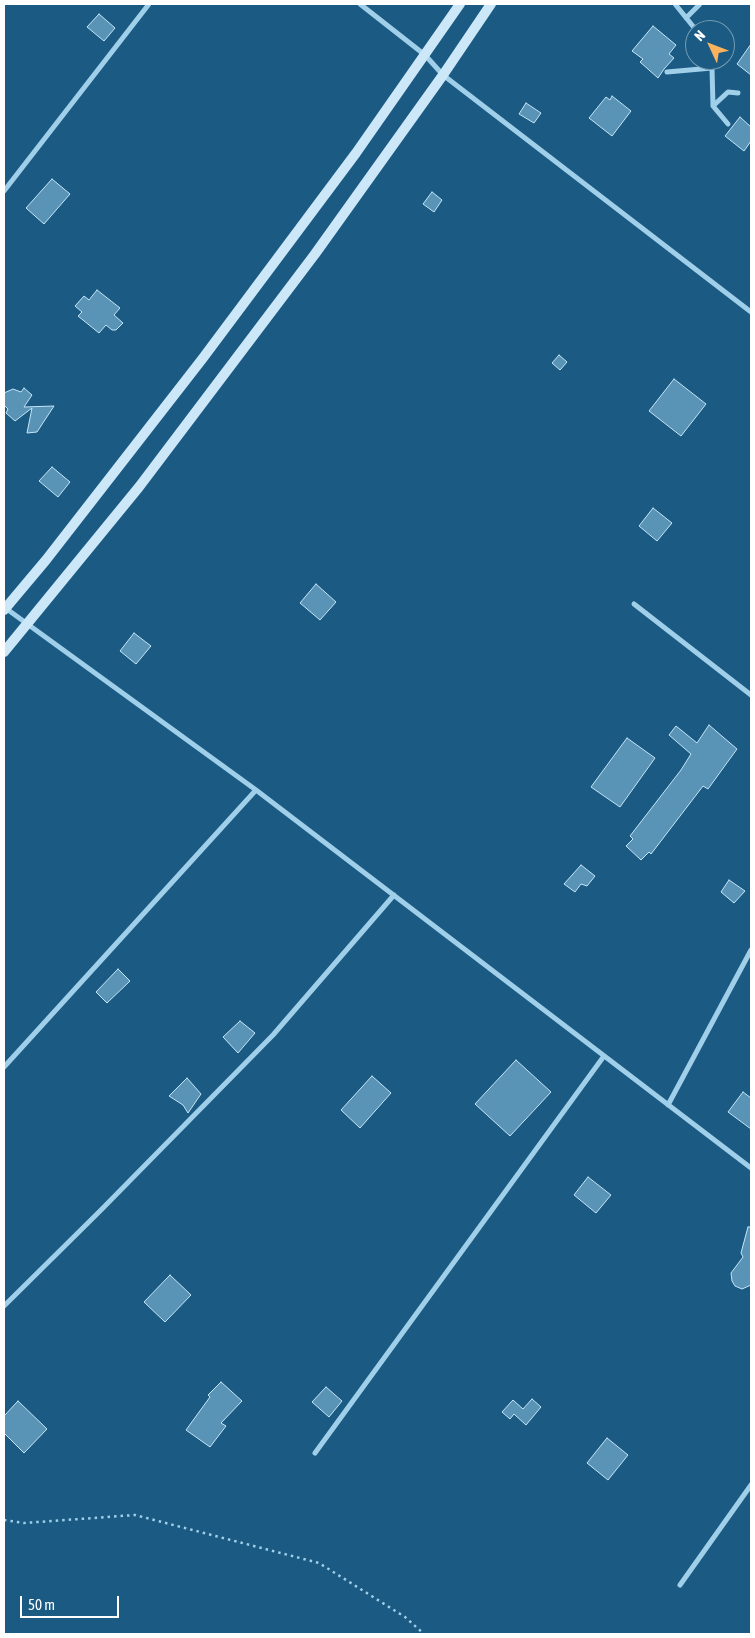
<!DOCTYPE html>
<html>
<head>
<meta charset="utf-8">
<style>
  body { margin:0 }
  #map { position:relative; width:755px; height:1638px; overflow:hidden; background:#1b5a82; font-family:"Asap Condensed",sans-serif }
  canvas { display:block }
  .frame { position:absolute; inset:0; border:5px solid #fff; pointer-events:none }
  .north { position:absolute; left:685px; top:20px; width:50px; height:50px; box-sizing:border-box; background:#1b5a82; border:1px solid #769cb4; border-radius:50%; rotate:313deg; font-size:14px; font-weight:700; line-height:20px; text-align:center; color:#fff }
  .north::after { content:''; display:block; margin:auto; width:18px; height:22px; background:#fbb25d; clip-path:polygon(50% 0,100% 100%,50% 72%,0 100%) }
  .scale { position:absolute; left:20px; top:1596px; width:99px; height:22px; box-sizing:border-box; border:2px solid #fff; border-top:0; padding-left:6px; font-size:15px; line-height:18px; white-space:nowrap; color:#fff; -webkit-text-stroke:4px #1b5a82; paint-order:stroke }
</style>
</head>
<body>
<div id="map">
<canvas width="755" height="1638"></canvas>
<div class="frame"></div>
<div class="north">N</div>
<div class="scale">50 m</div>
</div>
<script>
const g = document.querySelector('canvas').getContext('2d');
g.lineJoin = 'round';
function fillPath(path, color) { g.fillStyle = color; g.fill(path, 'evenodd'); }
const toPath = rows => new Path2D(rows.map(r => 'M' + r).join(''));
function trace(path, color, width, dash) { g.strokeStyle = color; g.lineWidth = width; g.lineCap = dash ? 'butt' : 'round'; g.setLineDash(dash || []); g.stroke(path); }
const building = toPath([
  [99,14,115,28,104,41,87,27,99,14],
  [653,26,676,45,669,54,674,58,664,69,658,78,640,62,643,59,632,51,653,26],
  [751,44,751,75,737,64,751,44],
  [612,96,631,111,612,136,589,118,606,97,610,100,612,96],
  [526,103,541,113,534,123,519,114,526,103],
  [740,117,751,127,751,141,744,151,725,136,740,117],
  [52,179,70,194,44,224,26,208,52,179],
  [432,192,442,200,434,212,423,204,432,192],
  [97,290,120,308,114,315,123,323,116,330,112,330,106,325,99,333,78,316,82,312,75,306,84,296,89,300,97,290],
  [559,355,567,362,560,370,552,363,559,355],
  [674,379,706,404,681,436,649,411,674,379],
  [24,388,32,395,24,407,54,406,37,432,27,433,32,408,15,421,6,413,8,409,4,405,4,393,13,389,21,392,24,388],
  [52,467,70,482,58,497,39,481,52,467],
  [653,508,672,523,657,541,639,526,653,508],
  [316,584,336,602,320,620,300,603,316,584],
  [134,633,151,646,136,664,120,651,134,633],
  [709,725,737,749,708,789,703,786,651,854,649,852,641,860,626,846,633,839,630,836,681,770,691,754,669,735,676,726,697,743,709,725],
  [627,738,655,758,620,807,591,787,627,738],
  [581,865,595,876,587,886,581,884,575,892,564,884,581,865],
  [729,880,745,891,734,903,721,892,729,880],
  [118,969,130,981,107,1003,96,992,118,969],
  [240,1021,255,1033,238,1053,223,1037,240,1021],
  [516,1060,551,1092,510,1136,475,1104,516,1060],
  [372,1076,391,1093,360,1128,341,1110,372,1076],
  [187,1078,201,1094,188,1113,183,1105,169,1096,187,1078],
  [743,1092,751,1098,751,1129,728,1112,743,1092],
  [588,1177,611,1195,596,1213,574,1195,588,1177],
  [748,1227,751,1227,751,1285,742,1289,735,1286,732,1281,731,1273,743,1257,741,1253,748,1227],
  [170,1275,191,1295,165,1322,144,1302,170,1275],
  [221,1382,242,1401,221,1423,226,1426,210,1447,186,1430,210,1397,208,1395,221,1382],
  [326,1387,342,1401,329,1417,312,1402,326,1387],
  [532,1399,541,1407,526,1425,514,1414,510,1419,502,1412,513,1400,523,1409,532,1399],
  [18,1401,47,1429,24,1453,4,1433,4,1416,18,1401],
  [607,1438,628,1455,608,1480,587,1463,607,1438]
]);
const path = toPath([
  [4,1520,24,1523,135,1515,319,1563,405,1617,424,1634]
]);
const street = toPath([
  [360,4,425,55,443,75,751,312],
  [675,4,696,30],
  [686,18,700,4],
  [709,60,712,68,713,106,728,124],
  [667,72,712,68],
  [713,106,728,92,738,93],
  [4,191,149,4],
  [634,604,751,695],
  [4,607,256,790,751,1168],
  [4,1067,256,790],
  [668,1105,751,950],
  [4,1306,101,1210,273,1035,394,895],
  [315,1453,604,1056],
  [680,1585,751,1485]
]);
const secondary = toPath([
  [4,610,46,560,203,358,356,153,460,4],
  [4,652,139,487,315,254,443,75,491,4]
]);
fillPath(building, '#5993b5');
trace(building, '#c5e5f8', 1);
trace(path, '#a0cfea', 2.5, [2.5, 4]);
trace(street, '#a0cfea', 5);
trace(secondary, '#cce7f8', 10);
</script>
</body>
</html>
